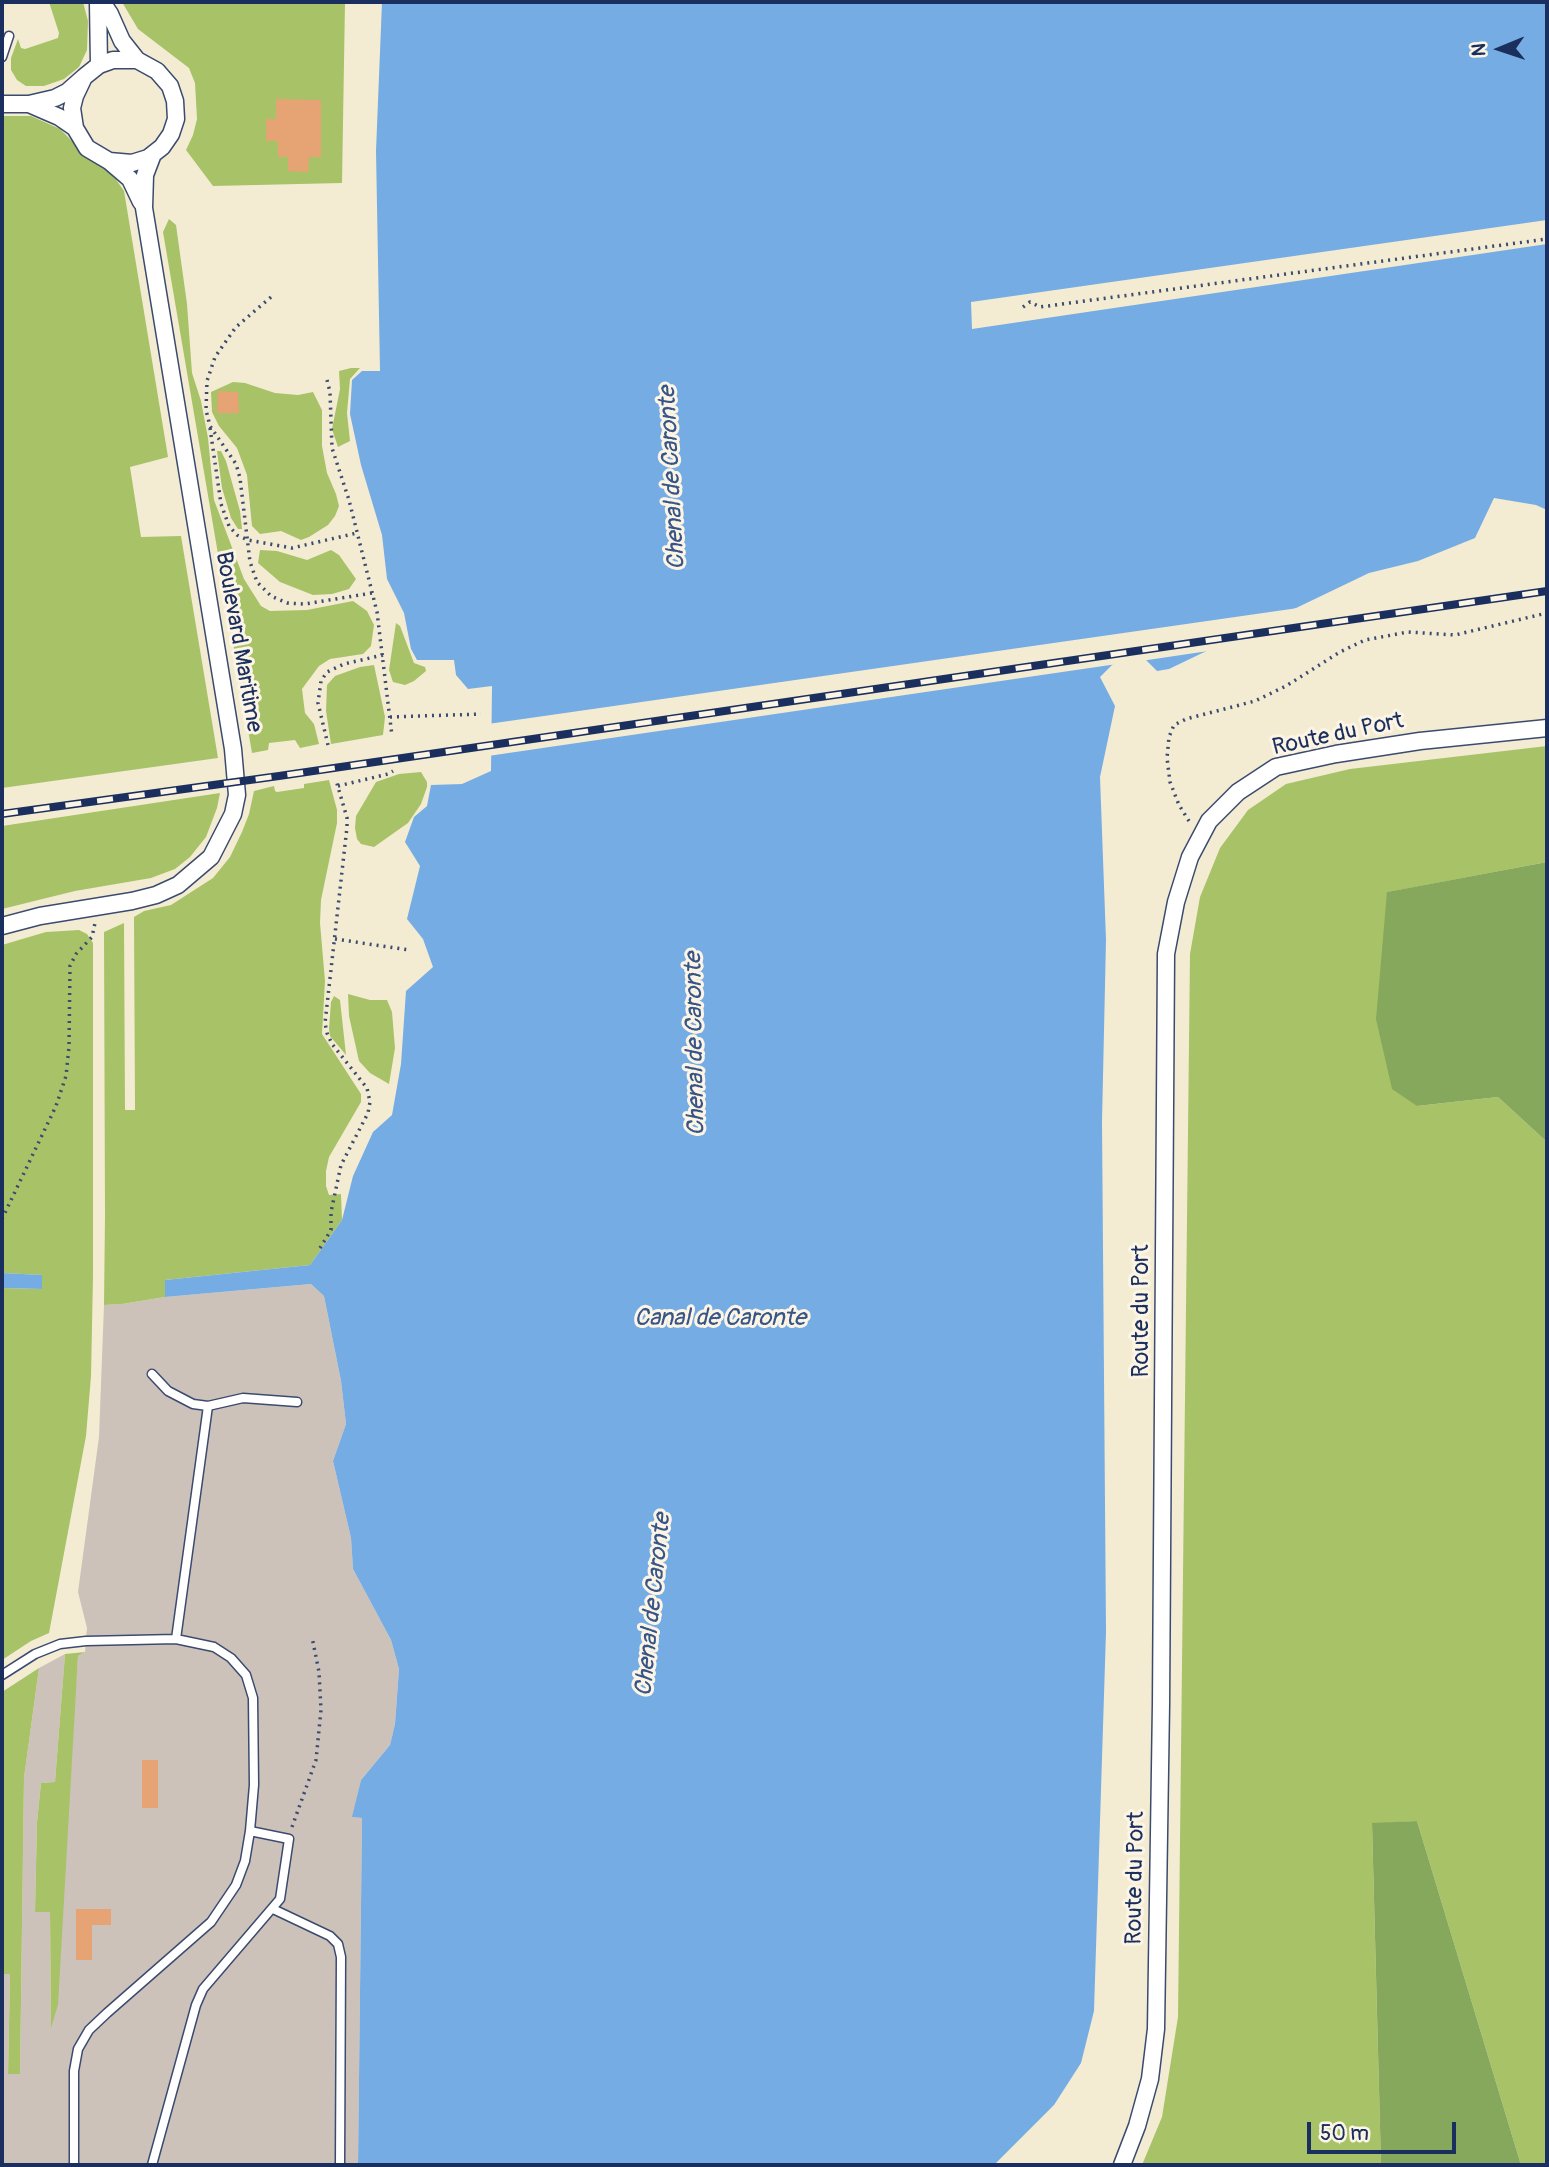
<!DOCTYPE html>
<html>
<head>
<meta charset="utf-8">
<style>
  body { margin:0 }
  #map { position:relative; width:1549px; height:2167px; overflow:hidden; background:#f3ecd2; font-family:Pangolin,sans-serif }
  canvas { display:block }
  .frame { position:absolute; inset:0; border:4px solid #1b2f5e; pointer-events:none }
  .north { position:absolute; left:1465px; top:14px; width:70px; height:70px; -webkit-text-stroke:5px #fcf5e5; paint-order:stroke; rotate:268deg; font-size:19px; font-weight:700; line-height:28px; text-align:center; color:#1b2f5e }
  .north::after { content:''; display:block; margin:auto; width:24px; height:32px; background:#1b2f5e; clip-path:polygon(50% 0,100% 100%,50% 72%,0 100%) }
  .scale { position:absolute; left:1307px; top:2122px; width:149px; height:32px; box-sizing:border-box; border:4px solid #1b2f5e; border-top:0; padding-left:9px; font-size:21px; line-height:24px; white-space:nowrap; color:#1b2f5e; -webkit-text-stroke:5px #fcf5e5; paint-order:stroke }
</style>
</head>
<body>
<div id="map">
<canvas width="1549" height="2167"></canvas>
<div class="frame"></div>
<div class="north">N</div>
<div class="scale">50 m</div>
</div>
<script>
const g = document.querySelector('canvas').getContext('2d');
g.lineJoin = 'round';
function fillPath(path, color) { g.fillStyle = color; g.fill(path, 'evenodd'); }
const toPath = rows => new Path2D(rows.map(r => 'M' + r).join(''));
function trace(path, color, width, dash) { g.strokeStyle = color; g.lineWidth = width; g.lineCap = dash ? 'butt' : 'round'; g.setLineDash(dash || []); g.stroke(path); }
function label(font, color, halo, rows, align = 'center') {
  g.font = font + ' Pangolin,sans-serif'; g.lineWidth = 6; g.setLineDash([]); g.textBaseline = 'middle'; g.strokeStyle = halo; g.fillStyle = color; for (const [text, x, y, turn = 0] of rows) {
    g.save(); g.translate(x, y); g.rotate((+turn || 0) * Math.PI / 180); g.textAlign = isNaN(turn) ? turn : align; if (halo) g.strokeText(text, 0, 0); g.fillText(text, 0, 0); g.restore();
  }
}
const industrial = toPath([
  [311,1284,324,1296,341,1381,346,1424,333,1461,351,1538,353,1569,391,1640,399,1669,395,1724,390,1745,361,1780,353,1817,362,1818,358,2165,2,2165,2,1974,10,1973,8,2073,20,2074,24,1778,39,1668,65,1654,55,1782,41,1783,37,1822,35,1911,50,1912,51,2025,78,1656,85,1652,87,1628,78,1592,99,1437,104,1305,122,1304,165,1297]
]);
const green = toPath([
  [49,2,83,2,88,21,87,50,79,67,64,79,44,86,26,86,17,80,11,70,11,58,18,39,21,48,25,49,58,38,59,33],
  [122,2,345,2,342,183,213,186,186,150,193,135,197,119,195,83,189,68,138,29],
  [2,116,31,116,60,129,80,149,110,171,124,191,168,457,130,467,141,537,181,536,218,758,2,788],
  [169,219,176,225,187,304,192,373,201,401,208,438,214,500,244,579,261,606,270,611,307,610,353,601,367,611,374,625,371,646,363,654,330,659,319,666,302,689,305,713,314,724,319,744,300,748,295,740,269,743,268,750,252,753,163,232],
  [351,368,360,368,350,379,347,413,350,441,338,447,332,429,340,389,339,371],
  [233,382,245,383,275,393,298,395,313,392,322,410,322,446,327,473,336,494,339,506,335,516,328,525,309,537,301,540,281,531,260,534,252,526,247,475,237,448,219,426,212,412,211,392],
  [217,451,221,451,226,461,240,511,242,529,238,529,231,518,222,488],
  [260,550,277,551,307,560,331,550,339,555,356,579,349,589,332,594,313,595,280,582,258,563],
  [396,623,400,626,414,663,425,667,426,671,414,681,405,685,393,682,389,670],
  [374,665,385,717,383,735,331,744,326,711,327,685,335,676,360,667],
  [1547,746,1547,862,1388,892,1417,1106,1498,1097,1547,1142,1547,2165,1521,2165,1417,1821,1372,1824,1381,2165,1142,2165,1162,2117,1178,2017,1190,954,1200,897,1220,848,1248,810,1286,784,1350,769],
  [421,772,427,782,427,787,421,804,408,823,374,847,361,844,357,839,355,828,356,816,376,782,399,774],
  [329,780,337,810,337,823,321,900,320,923,325,981,322,1034,361,1094,361,1102,329,1157,326,1171,326,1186,329,1195,341,1194,342,1220,310,1265,165,1280,165,1297,122,1304,104,1305,105,1216,104,932,124,923,125,1110,135,1110,134,917,144,911,171,905,213,878,230,857,242,832,249,814,254,791,274,786,275,791,277,792,304,788,304,784],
  [220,793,217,808,206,837,190,857,175,869,151,878,75,891,2,909,2,826],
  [79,930,87,934,93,943,93,1276,91,1376,86,1436,49,1633,31,1641,2,1660,2,1288,42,1289,42,1275,2,1273,2,945,46,932],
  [348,994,370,1000,387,1000,392,1012,395,1048,389,1084,370,1073,359,1061,349,1016],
  [334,996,340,1000,346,1055,330,1036,329,1029,331,1002],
  [85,1652,78,1656,58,2005,51,2028,50,1912,35,1912,37,1822,41,1783,55,1782,65,1654],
  [39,1668,24,1778,20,2074,8,2074,10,1974,2,1974,2,1692]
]);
const forest = toPath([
  [1547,862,1547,1142,1498,1097,1417,1106,1392,1089,1376,1019,1387,892],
  [1417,1821,1521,2165,1381,2165,1372,1823]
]);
const water = toPath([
  [382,2,1547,2,1547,220,971,302,972,329,1547,244,1547,510,1536,505,1494,498,1475,538,1418,561,1369,573,1169,669,1157,671,1136,650,1115,662,1100,677,1115,706,1100,777,1106,940,1102,1122,1106,1632,1094,2011,1081,2063,1054,2105,994,2165,358,2165,362,1818,352,1817,361,1780,390,1745,395,1724,399,1669,391,1640,353,1569,351,1538,333,1461,346,1424,341,1381,324,1296,311,1284,165,1297,165,1280,310,1265,342,1220,353,1176,373,1132,392,1115,401,1064,406,991,433,967,423,939,407,919,420,866,405,842,414,817,427,806,431,785,462,784,491,771,492,686,468,689,456,675,454,660,417,660,411,649,404,613,387,579,382,535,361,465,350,414,352,380,362,371,380,371,376,151],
  [2,1273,42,1275,42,1289,2,1288]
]);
const pier = toPath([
  [1305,607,1215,650,1141,661,1135,655,1117,664,488,756,488,724]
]);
const building = toPath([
  [276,99,321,100,321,157,309,157,308,172,288,171,288,157,278,157,278,141,266,141,266,119,276,119],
  [218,391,238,392,239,413,217,413],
  [142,1760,158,1760,158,1808,142,1808],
  [76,1909,111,1909,111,1925,92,1925,92,1960,76,1960]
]);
const path = toPath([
  [271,297,236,327,215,357,207,381,206,410,210,426,236,464,240,478,250,562,257,582,271,596,287,603,305,604,372,593],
  [1023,307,1030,302,1040,307,1547,239],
  [327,380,330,392,332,448,349,500,377,612,392,736],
  [210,428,221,504,229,526,237,535,248,540,292,548,357,533],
  [390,717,481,714],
  [328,745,318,703,321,681,327,672,344,664,383,655],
  [338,786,388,774,393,771],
  [1189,821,1179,805,1170,782,1167,758,1169,737,1174,725,1186,719,1255,701,1286,686,1340,652,1365,640,1408,632,1455,635,1547,613],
  [335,939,409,950],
  [2,1219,56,1106,66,1076,69,1047,70,966,76,954,92,937,95,923],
  [320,1248,331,1230,331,1212,341,1165,368,1113,370,1102,367,1088,332,1044,327,1033,325,1023,347,827,347,818,336,780],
  [292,1827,316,1760,321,1710,319,1672,312,1637]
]);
const service = toPath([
  [2,57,9,36],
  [152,1374,168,1391,193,1404,208,1406,243,1398,297,1402],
  [176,1639,208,1406],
  [2,1675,35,1654,60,1644,86,1641,176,1639,214,1647,231,1658,246,1675,253,1698,254,1785,250,1831,245,1861,236,1885,211,1922,107,2013,89,2030,78,2049,74,2071,74,2165],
  [273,1909,330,1936,338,1944,341,1957,340,2165],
  [152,2165,196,2005,203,1989,280,1899,289,1839,250,1831]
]);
const minor = toPath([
  [98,2,99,65],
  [102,2,110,14,122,41,137,60],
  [2,104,29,104,55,98,67,92,84,77,99,65,113,60,137,60,157,71,170,86,175,101,176,119,171,134,162,147,148,158,132,163,109,161,87,148,75,128,72,108,75,96,84,77],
  [29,104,59,117,75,128],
  [109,161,130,179,141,202],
  [2,926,40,916,132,901,156,895,178,885,211,857,233,814,237,795,233,749,144,208,145,175,153,154],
  [1122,2165,1137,2126,1150,2079,1156,2029,1161,1704,1166,954,1176,902,1190,857,1209,821,1238,792,1276,767,1336,754,1420,741,1547,728]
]);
const rail = toPath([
  [2,814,279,776,1547,591]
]);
const streetNames = [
  ["Boulevard Maritime",238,642,80],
  ["Route du Port",1338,735,-12],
  ["Route du Port",1142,1311,-90],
  ["Route du Port",1136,1878,-89]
];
const waterNames = [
  ["Chenal de Caronte",673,478,-93],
  ["Chenal de Caronte",696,1044,-91],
  ["Canal de Caronte",720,1319],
  ["Chenal de Caronte",654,1605,-84]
];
fillPath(industrial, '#cdc2b9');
fillPath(green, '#a8c268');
fillPath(forest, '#86a85c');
fillPath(water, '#76ace4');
fillPath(pier, '#f3ecd2');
fillPath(building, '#e6a373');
trace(service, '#3b4b6f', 11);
trace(minor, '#3b4b6f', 19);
trace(path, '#3b4b6f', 3.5, [2, 5]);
trace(service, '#fff', 8);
trace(minor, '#fff', 16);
trace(rail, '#1b2f5e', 8);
trace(rail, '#fcf5e5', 5, [16]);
label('23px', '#1b2f5e', '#fcf5e5', streetNames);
label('italic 24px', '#365486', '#fcf5e5', waterNames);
</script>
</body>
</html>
